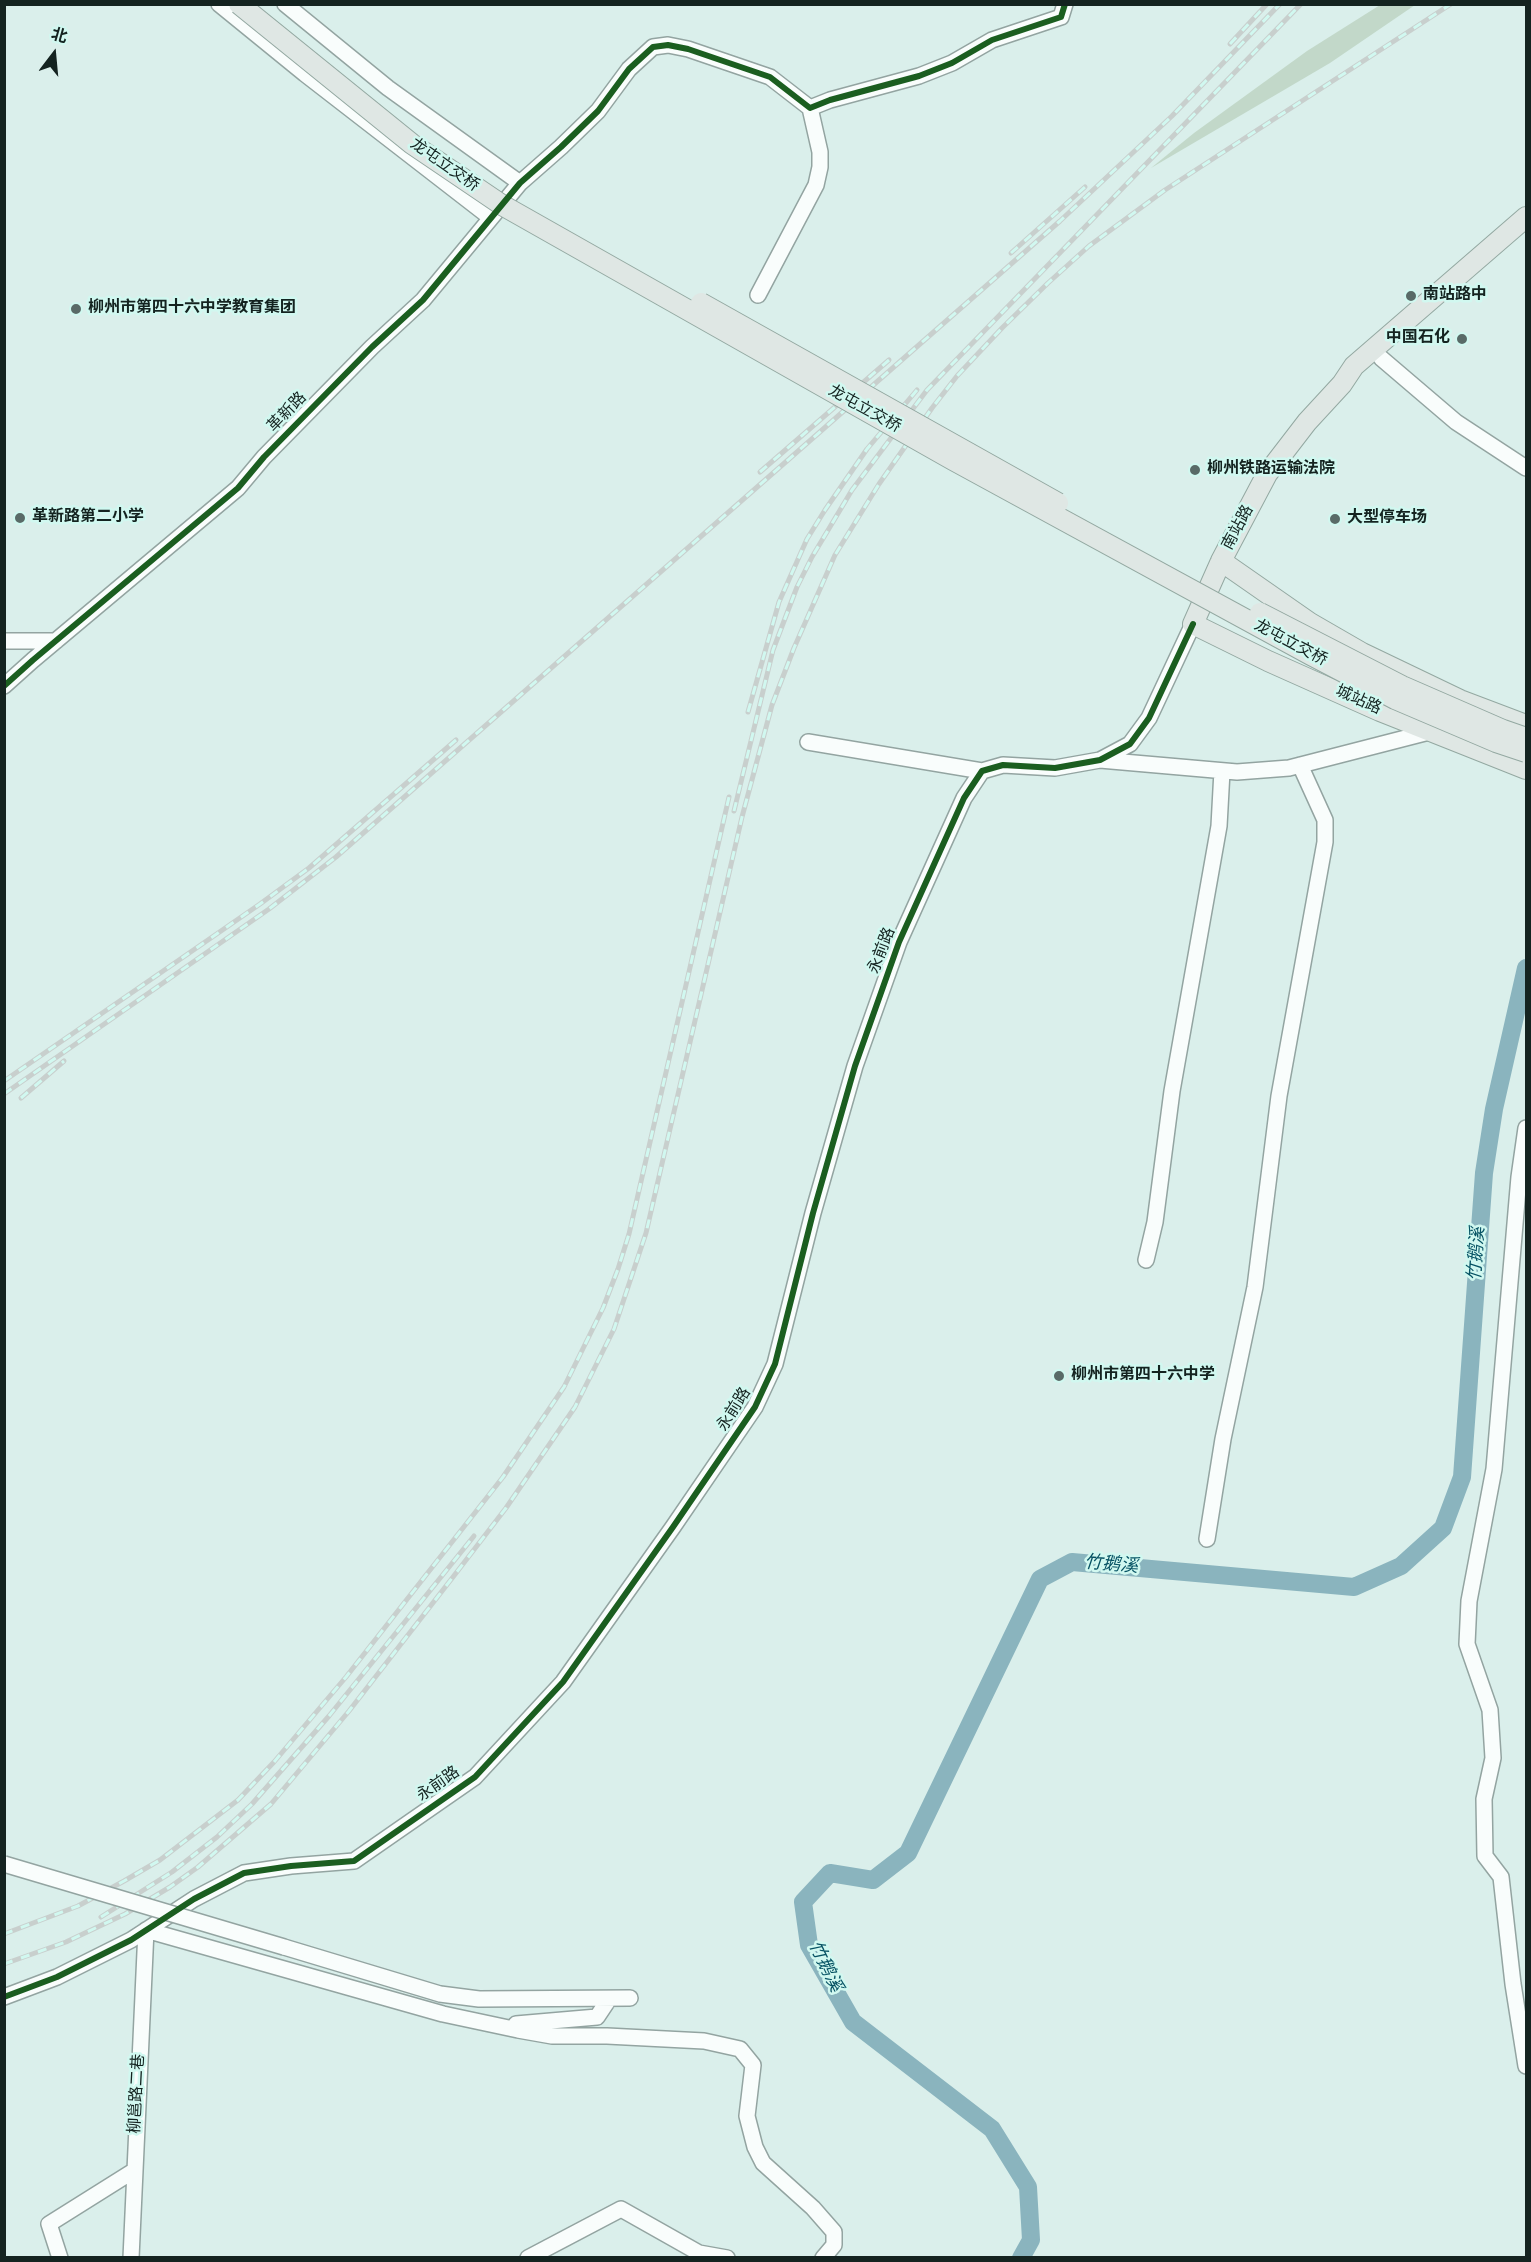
<!DOCTYPE html>
<html>
<head>
<meta charset="utf-8">
<style>
  body { margin:0 }
  #map { position:relative; width:1531px; height:2262px; overflow:hidden; background:#daefeb; font-family:Overpass,"Noto Sans SC",sans-serif }
  canvas { display:block }
  .frame { position:absolute; inset:0; border:6px solid #142320; pointer-events:none }
  .north { position:absolute; left:24px; top:24px; width:60px; height:60px; -webkit-text-stroke:4px #d1f8f0; paint-order:stroke; rotate:16deg; font-size:16px; font-weight:700; line-height:24px; text-align:center; color:#142320 }
  .north::after { content:''; display:block; margin:auto; width:21px; height:27px; background:#142320; clip-path:polygon(50% 0,100% 100%,50% 72%,0 100%) }
</style>
</head>
<body>
<div id="map">
<canvas width="1531" height="2262"></canvas>
<div class="frame"></div>
<div class="north">北</div>
</div>
<script>
const g = document.querySelector('canvas').getContext('2d');
g.lineJoin = 'round';
function fillPath(path, color) { g.fillStyle = color; g.fill(path, 'evenodd'); }
const toPath = rows => new Path2D(rows.map(r => 'M' + r).join(''));
function trace(path, color, width, dash) { g.strokeStyle = color; g.lineWidth = width; g.lineCap = dash ? 'butt' : 'round'; g.setLineDash(dash || []); g.stroke(path); }
function label(font, color, halo, rows, align = 'center') {
  g.font = font + ' Overpass,"Noto Sans SC",sans-serif'; g.lineWidth = 5; g.setLineDash([]); g.textBaseline = 'middle'; g.strokeStyle = halo; g.fillStyle = color; for (const [text, x, y, turn = 0] of rows) {
    g.save(); g.translate(x, y); g.rotate((+turn || 0) * Math.PI / 180); g.textAlign = isNaN(turn) ? turn : align; if (halo) g.strokeText(text, 0, 0); g.fillText(text, 0, 0); g.restore();
  }
}
const green = toPath([
  [1380,5,1415,5,1330,63,1151,168,1194,133,1307,51]
]);
const river = toPath([
  [1021,2258,1031,2240,1028,2187,992,2129,853,2022,809,1945,803,1902,830,1873,873,1880,908,1853,1040,1579,1072,1562,1354,1587,1401,1566,1443,1528,1462,1477,1484,1173,1494,1109,1526,968]
]);
const minor = toPath([
  [219,4,305,74,491,218],
  [285,4,388,88,520,183],
  [758,295,816,185,820,167,820,152,810,108],
  [1381,358,1456,422,1526,468],
  [4,641,56,641],
  [4,686,33,660,238,488,264,457,372,347,423,300,520,183,561,147,598,111,629,69,653,47,668,45,688,49,770,77,810,108,830,100,919,76,952,63,992,40,1061,17,1065,4],
  [808,742,982,771],
  [1100,760,1237,772,1289,768,1429,732],
  [1526,1128,1519,1177,1494,1469,1469,1601,1467,1644,1490,1710,1493,1758,1484,1799,1485,1856,1501,1877,1513,1984,1526,2066],
  [1146,1260,1155,1222,1172,1091,1219,826,1222,771],
  [1207,1539,1223,1439,1255,1287,1279,1096,1325,842,1325,820,1300,765],
  [284,1947,440,1994,479,1999,630,1998],
  [4,1997,57,1977,131,1940,194,1899,244,1873,291,1866,354,1861,475,1777,563,1682,673,1527,755,1407,775,1364,813,1213,855,1066,899,942,964,798,982,771,1003,765,1055,768,1100,760,1130,744,1149,718,1193,624],
  [516,2024,597,2017,609,1999],
  [60,2258,49,2224,135,2170],
  [131,2258,146,1930,443,2014,518,2030,552,2036,607,2036,704,2041,740,2049,753,2065,747,2116,755,2147,763,2163,813,2208,834,2232,834,2245,823,2258],
  [528,2258,621,2209,699,2253,727,2258]
]);
const major = toPath([
  [1526,217,1354,366,1342,384,1307,422,1267,474,1221,561,1193,624,1268,661,1380,711,1526,769],
  [1221,561,1310,623,1362,653,1460,700,1526,725]
]);
const rail = toPath([
  [1230,44,1267,4],
  [1011,253,1085,187],
  [760,472,889,360],
  [748,712,779,602,807,539,825,510,867,449,917,390],
  [734,811,773,650,797,587,812,557,852,490,927,390,1301,4],
  [4,1081,260,904,309,868,456,740],
  [4,1094,269,909,336,857,1060,221,1172,116,1280,4],
  [21,1098,64,1061],
  [101,1917,172,1872,217,1837,252,1804,329,1716,474,1536],
  [4,1934,78,1906,124,1881,160,1860,238,1800,274,1762,346,1677,503,1477,564,1387,603,1308,618,1269,629,1234,729,797],
  [4,1964,66,1942,125,1914,170,1887,198,1867,271,1804,349,1711,453,1577,506,1508,575,1407,614,1329,646,1233,742,817,772,705,794,648,835,555,879,484,932,408,957,376,1002,328,1048,283,1089,246,1165,190,1451,4]
]);
const minorBridge = toPath([
  [4,1864,284,1947]
]);
const majorBridge = toPath([
  [239,4,412,144,502,205,953,460,1311,655,1395,699,1496,742,1526,752],
  [701,303,1058,503],
  [1260,613,1402,686,1503,730,1526,738]
]);
const cycleway = toPath([
  [4,686,33,660,238,488,264,457,372,347,423,300,520,183,561,147,598,111,629,69,653,47,668,45,688,49,770,77,810,108,830,100,919,76,952,63,992,40,1061,17,1065,4],
  [4,1997,57,1977,131,1940,194,1899,244,1873,291,1866,354,1861,475,1777,563,1682,673,1527,755,1407,775,1364,813,1213,855,1066,899,942,964,798,982,771,1003,765,1055,768,1100,760,1130,744,1149,718,1193,624]
]);
const markers = [
  [1411,296,6,"#596a67"],
  [76,309,6,"#596a67"],
  [1462,339,6,"#596a67"],
  [1195,470,6,"#596a67"],
  [20,518,6,"#596a67"],
  [1335,519,6,"#596a67"],
  [1059,1376,6,"#596a67"]
];
const streetNames = [
  ["龙屯立交桥",444,166,35],
  ["龙屯立交桥",864,410,29],
  ["革新路",288,413,-46],
  ["南站路",1239,528,-62],
  ["龙屯立交桥",1290,644,28],
  ["城站路",1358,701,24],
  ["永前路",883,951,-69],
  ["永前路",735,1410,-58],
  ["永前路",439,1785,-35],
  ["柳邕路二巷",138,2094,-87]
];
const poiNames = [
  ["南站路中",1423,296],
  ["柳州市第四十六中学教育集团",88,309],
  ["中国石化",1450,339,"right"],
  ["柳州铁路运输法院",1207,470],
  ["革新路第二小学",32,518],
  ["大型停车场",1347,519],
  ["柳州市第四十六中学",1071,1376]
];
const waterNames = [
  ["竹鹅溪",1478,1254,-86],
  ["竹鹅溪",1111,1566,5],
  ["竹鹅溪",824,1967,64]
];
fillPath(green, '#c2d8c9');
trace(river, '#8ab4be', 18);
trace(minor, '#93a4a1', 18);
trace(major, '#93a8a1', 22);
trace(minor, '#f9fdfc', 15);
trace(major, '#dfe7e4', 20);
trace(rail, '#c8cfcd', 5);
trace(rail, '#d1f8f0', 3, [9]);
trace(minorBridge, '#93a4a1', 18, []);
trace(majorBridge, '#93a8a1', 22, []);
trace(minorBridge, '#f9fdfc', 15);
trace(majorBridge, '#dfe7e4', 20);
trace(cycleway, '#1b5e20', 6);
for (const [x, y, r, color] of markers) { const dot = new Path2D(); dot.arc(x, y, r, 0, 2 * Math.PI); g.fillStyle = color; g.fill(dot); trace(dot, '#d1f8f0', 2); }
label('16px', '#142320', '#d1f8f0', streetNames);
label('bold 16px', '#142320', '#d1f8f0', poiNames, 'left');
label('italic 18px', '#075364', '#d1f8f0', waterNames);
</script>
</body>
</html>
